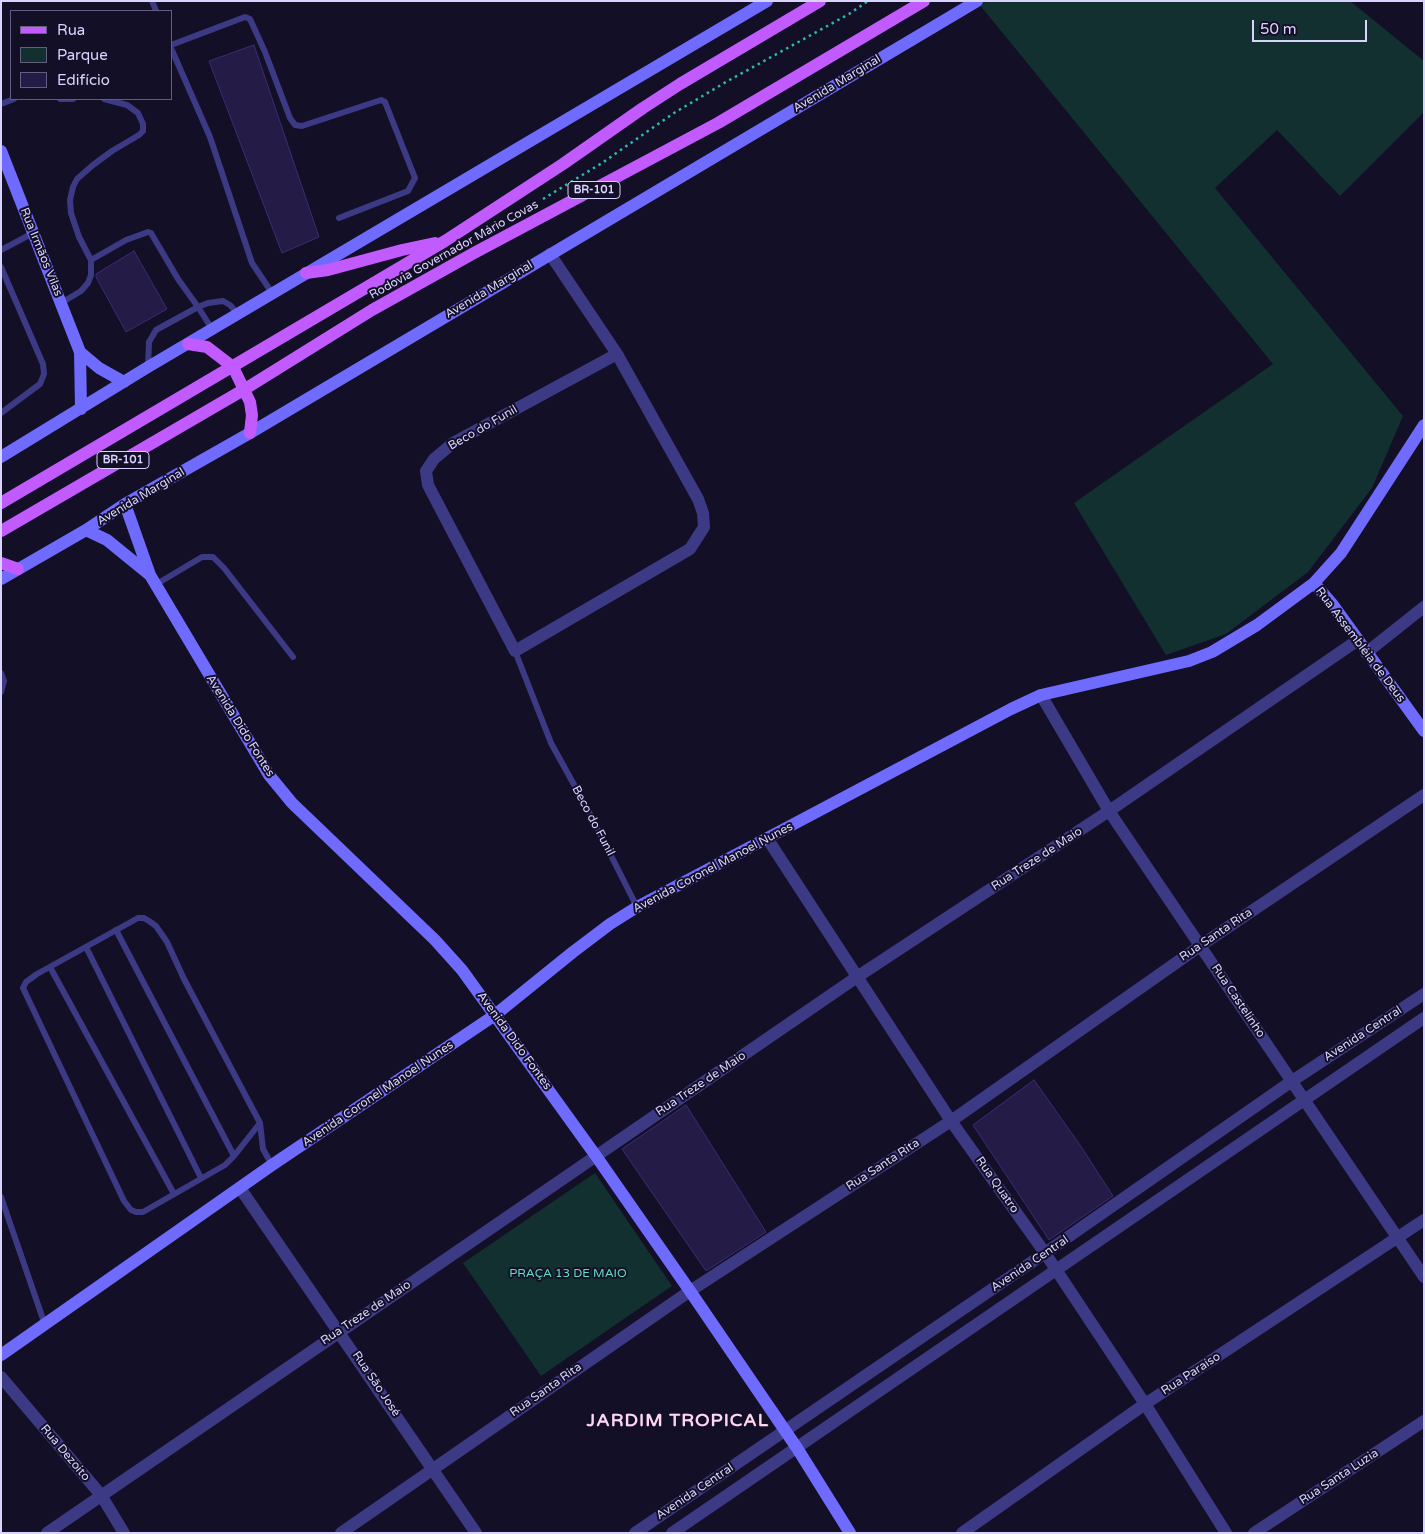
<!DOCTYPE html>
<html>
<head>
<meta charset="utf-8">
<style>
  body { margin:0 }
  #map { position:relative; width:1425px; height:1534px; overflow:hidden; background:#130f26; font-family:"Varela Round",sans-serif }
  canvas { display:block }
  .frame { position:absolute; inset:0; border:2px solid #d9d4ff; pointer-events:none }
  .legend { position:absolute; left:10px; top:10px; width:162px; height:90px; box-sizing:border-box; background:#130f26; border:1px solid #625e7d; margin:0; padding:6px 9px; list-style:none; font-size:15px; color:#d9d4ff }
  .legend li { display:flex; align-items:center; gap:10px; height:25px }
  .legend b { width:25px; border:1px solid #625e7d }
  .scale { position:absolute; left:1252px; top:20px; width:115px; height:22px; box-sizing:border-box; border:2px solid #d9d4ff; border-top:0; padding-left:6px; font-size:15px; line-height:18px; white-space:nowrap; color:#d9d4ff; -webkit-text-stroke:4px #130f26; paint-order:stroke }
</style>
</head>
<body>
<div id="map">
<canvas width="1425" height="1534"></canvas>
<div class="frame"></div>
<ul class="legend">
<li><b style="height:6px;background:#c25bff"></b>Rua</li>
<li><b style="height:14px;background:#12302f"></b>Parque</li>
<li><b style="height:14px;background:#241b47"></b>Edifício</li>
</ul>
<div class="scale">50 m</div>
</div>
<script>
const g = document.querySelector('canvas').getContext('2d');
g.lineJoin = 'round';
function fillPath(path, color) { g.fillStyle = color; g.fill(path, 'evenodd'); }
const toPath = rows => new Path2D(rows.map(r => 'M' + r).join(''));
function trace(path, color, width, dash) { g.strokeStyle = color; g.lineWidth = width; g.lineCap = dash ? 'butt' : 'round'; g.setLineDash(dash || []); g.stroke(path); }
function label(font, color, halo, rows, align = 'center') {
  g.font = font + ' "Varela Round",sans-serif'; g.lineWidth = 4; g.setLineDash([]); g.textBaseline = 'middle'; g.strokeStyle = halo; g.fillStyle = color; for (const [text, x, y, turn = 0] of rows) {
    g.save(); g.translate(x, y); g.rotate((+turn || 0) * Math.PI / 180); g.textAlign = isNaN(turn) ? turn : align; if (halo) g.strokeText(text, 0, 0); g.fillText(text, 0, 0); g.restore();
  }
}
const green = toPath([
  [984,1,1350,1,1424,61,1424,112,1340,196,1277,130,1215,188,1403,416,1372,488,1308,572,1226,634,1166,655,1074,503,1273,364,979,4],
  [595,1173,672,1286,541,1376,463,1263]
]);
const building = toPath([
  [254,45,319,237,282,253,209,61,254,45],
  [134,251,167,309,126,332,96,277,96,274,134,251],
  [1034,1080,1080,1145,1113,1196,1049,1240,973,1125,1034,1080],
  [686,1105,766,1232,706,1271,622,1149,686,1105]
]);
const path = toPath([
  [543,199,602,163,674,113,726,82,849,14,868,1]
]);
const lane = toPath([
  [152,1,156,11],
  [171,45,245,17,250,19,265,52,290,118,295,125,302,126,381,100,385,102,415,178,408,191,339,218],
  [171,48,210,137,252,263,272,293],
  [60,99,73,99],
  [1,104,14,99],
  [1,250,33,233],
  [91,260,126,240,148,232,151,233,178,279,198,307,208,303,223,301,230,305,238,314],
  [1,267,43,364,44,374,40,384,1,413],
  [61,303,81,291,88,283,91,275,91,260,79,237,71,213,70,200,73,187,77,179,93,165,112,151,139,135,143,131,143,124,138,113,127,105,104,99],
  [148,367,149,342,156,330,198,307,212,329],
  [155,585,202,557,213,557,224,568,293,657],
  [515,651,551,743,588,810,637,907],
  [1,673,4,681,1,692],
  [116,930,234,1156],
  [86,947,201,1178],
  [50,967,174,1194],
  [260,1123,234,1156,225,1165,143,1212,136,1212,131,1210,124,1201,23,988,26,982,37,974,138,918,144,918,149,921,156,926,167,942,184,979,260,1123,263,1149,272,1165],
  [1,1197,45,1325]
]);
const street = toPath([
  [550,254,617,354,698,499,703,513,704,527,690,549,515,651,428,485,426,471,434,459,453,443,617,354],
  [1366,653,1424,607],
  [1041,695,1109,811,1424,1277],
  [767,838,951,1121,1045,1253,1145,1404,1226,1533],
  [240,1188,476,1533],
  [1,1377,101,1495,124,1533],
  [47,1533,857,977,1109,811,1358,640],
  [341,1533,690,1291,951,1121,1200,946,1424,795],
  [635,1533,1045,1253,1292,1081,1424,994],
  [672,1533,1424,1018],
  [962,1533,1145,1404,1424,1220],
  [1254,1533,1424,1421]
]);
const secondary = toPath([
  [1,151,80,352,81,409],
  [80,352,99,368,124,382],
  [1,457,148,367,767,1],
  [125,504,150,575,269,775,292,803,435,940,462,970,596,1156,690,1291,797,1448,850,1533],
  [86,530,107,540,150,575],
  [1,579,86,530,125,504,250,433,977,1],
  [1314,583,1333,605,1424,731],
  [1,1355,272,1165,495,1015,573,952,610,924,637,907,1011,709,1041,695,1189,661,1212,652,1257,625,1314,583,1341,553,1424,425]
]);
const primary = toPath([
  [306,273,328,270,402,250,435,243],
  [188,344,207,347,233,367,250,402,252,415,250,433],
  [1,503,445,241,563,164,643,108,680,84,820,1],
  [1,531,245,389,372,310,474,253,718,123,924,1],
  [1,563,18,569]
]);
const shields = [
  [594,190,52],
  [123,460,52]
];
const shieldNames = [
  ["BR-101",594,190],
  ["BR-101",123,460]
];
const streetNames = [
  ["Avenida Marginal",837,84,-31],
  ["Rodovia Governador Mário Covas",454,250,-29],
  ["Rua Irmãos Vilas",41,252,68],
  ["Avenida Marginal",489,290,-31],
  ["Beco do Funil",483,428,-30],
  ["Avenida Marginal",141,497,-31],
  ["Rua Assembléia de Deus",1360,645,53],
  ["Avenida Dido Fontes",240,726,58],
  ["Beco do Funil",593,821,62],
  ["Rua Treze de Maio",1037,859,-33],
  ["Avenida Coronel Manoel Nunes",713,868,-28],
  ["Rua Santa Rita",1216,935,-34],
  ["Rua Castelinho",1238,1001,56],
  ["Avenida Central",1363,1034,-33],
  ["Avenida Dido Fontes",514,1041,54],
  ["Rua Treze de Maio",701,1084,-34],
  ["Avenida Coronel Manoel Nunes",378,1094,-34],
  ["Rua Santa Rita",883,1165,-33],
  ["Rua Quatro",997,1185,55],
  ["Avenida Central",1030,1264,-34],
  ["Rua Treze de Maio",366,1313,-34],
  ["Rua Paraíso",1191,1374,-33],
  ["Rua São José",376,1384,56],
  ["Rua Santa Rita",546,1390,-35],
  ["Rua Dezoito",65,1453,50],
  ["Rua Santa Luzia",1339,1477,-33],
  ["Avenida Central",695,1492,-34]
];
const parkNames = [
  ["PRAÇA 13 DE MAIO",568,1274]
];
const districtNames = [
  ["JARDIM TROPICAL",678,1421]
];
fillPath(green, '#12302f');
fillPath(building, '#241b47');
trace(building, '#3b2d73', 1);
trace(path, '#2fb8b0', 2.5, [2.5, 4]);
trace(lane, '#3d3a85', 6);
trace(street, '#3d3a85', 12);
trace(secondary, '#6f6bff', 12);
trace(primary, '#c25bff', 12);
for (const [x, y, w] of shields) { const box = new Path2D(); box.roundRect(x - w / 2, y - 8.5, w, 17, 4); g.fillStyle = '#130f26'; g.fill(box); trace(box, '#d9d4ff', 1); }
label('bold 11px', '#d9d4ff', null, shieldNames);
label('12px', '#d9d4ff', '#130f26', streetNames);
label('12px', '#5fe0c0', '#130f26', parkNames);
g.letterSpacing = '1px';
label('bold 18px', '#ffd6f0', '#130f26', districtNames);
g.letterSpacing = '0px';
</script>
</body>
</html>
